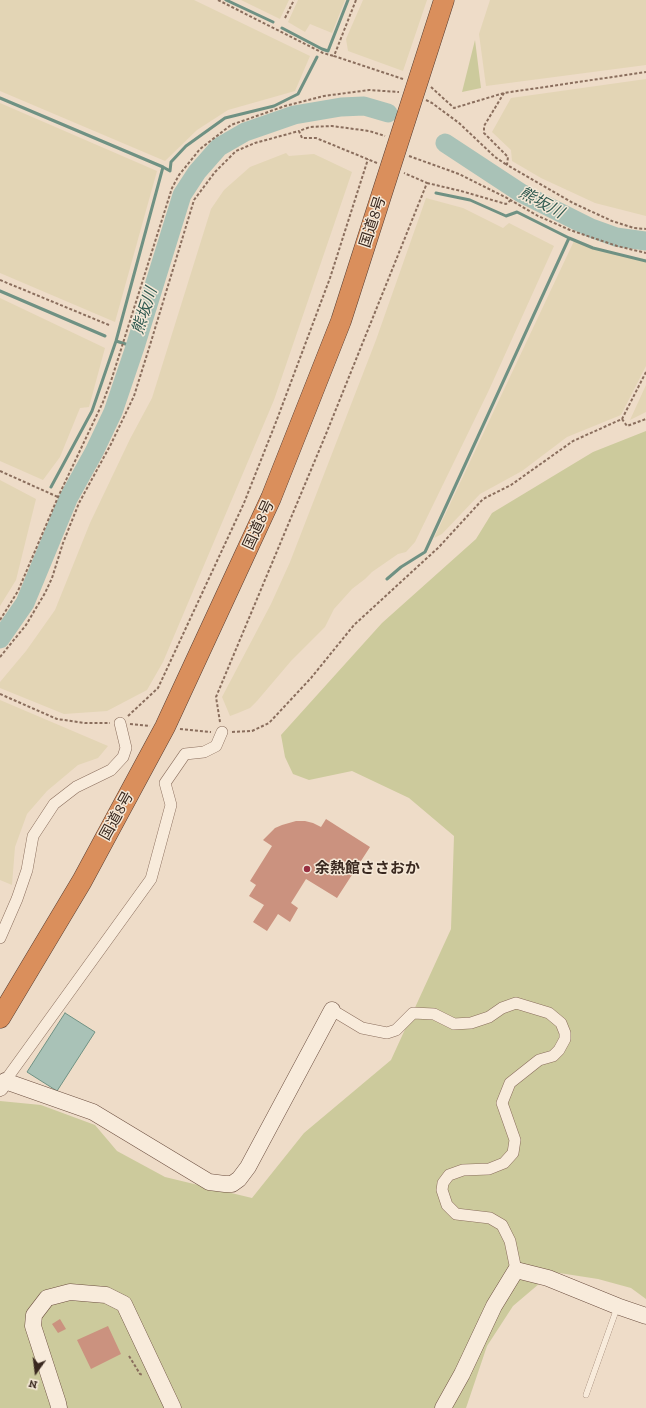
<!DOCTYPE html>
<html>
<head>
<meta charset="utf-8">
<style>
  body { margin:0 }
  #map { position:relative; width:646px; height:1408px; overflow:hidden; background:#eedcc8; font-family:"Zilla Slab",serif }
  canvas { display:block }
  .north { position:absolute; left:16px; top:1352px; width:40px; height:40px; -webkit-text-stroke:3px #f5e8d7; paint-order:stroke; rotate:194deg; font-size:11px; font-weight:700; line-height:16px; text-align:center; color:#3a2920 }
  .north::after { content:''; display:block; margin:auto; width:14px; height:18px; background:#3a2920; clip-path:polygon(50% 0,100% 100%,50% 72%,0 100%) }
</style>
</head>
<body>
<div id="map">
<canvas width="646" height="1408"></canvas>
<div class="north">N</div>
</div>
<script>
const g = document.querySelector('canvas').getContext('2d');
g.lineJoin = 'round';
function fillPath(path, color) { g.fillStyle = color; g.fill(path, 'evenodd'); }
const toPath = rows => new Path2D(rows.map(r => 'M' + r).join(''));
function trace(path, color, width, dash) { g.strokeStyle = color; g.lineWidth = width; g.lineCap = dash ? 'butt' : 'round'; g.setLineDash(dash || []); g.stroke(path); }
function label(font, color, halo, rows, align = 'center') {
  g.font = font + ' "Zilla Slab","Noto Sans JP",serif'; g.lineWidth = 3; g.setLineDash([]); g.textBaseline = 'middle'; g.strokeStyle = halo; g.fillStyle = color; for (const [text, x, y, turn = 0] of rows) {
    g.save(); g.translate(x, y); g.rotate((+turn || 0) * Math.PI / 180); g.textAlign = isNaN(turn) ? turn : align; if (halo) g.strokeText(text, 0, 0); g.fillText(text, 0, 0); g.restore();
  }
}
const farmland = toPath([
  [0,0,194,0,310,56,295,91,228,110,197,130,165,161,0,91],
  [241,0,289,0,280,19],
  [298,0,345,0,332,33,310,24,305,32,288,22],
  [363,0,427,0,403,71,348,51,346,39],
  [490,0,646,0,646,65,486,86,479,34],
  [646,79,646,216,595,203,541,178,512,161,511,150,492,132,511,98],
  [0,103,157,171,115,322,0,273],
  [286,153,289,156,314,154,352,172,274,400,163,662,147,690,107,711,64,714,0,688,0,682,26,651,55,610,90,523,130,439,152,398,211,209,224,190,250,167],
  [426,198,463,208,503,228,509,223,554,246,489,390,415,542,406,552,398,554,372,572,365,579,352,589,334,609,325,627,291,661,257,701,250,708,238,713,230,716,222,697,271,604,290,562,376,340],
  [574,241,634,258,646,259,646,366,621,415,567,437,522,471,480,494,442,534,434,538],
  [0,298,105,348,89,407,80,408,60,457,43,480,0,461],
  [646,385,646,412,630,420],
  [0,480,36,499,16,580,0,606],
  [0,700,108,746,98,758,78,765,47,791,27,814,15,847,12,885,0,880]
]);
const green = toPath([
  [475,40,481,88,462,92],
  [646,431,646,1299,631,1288,598,1279,553,1272,513,1306,487,1346,466,1408,0,1408,0,1101,41,1105,95,1125,117,1151,165,1177,252,1198,304,1133,391,1060,451,929,454,836,409,798,352,771,309,780,293,774,285,757,281,735,382,623,476,539,492,513,593,452]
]);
const water = toPath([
  [65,1013,95,1032,57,1091,27,1072,65,1013]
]);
const stream = toPath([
  [226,0,273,22],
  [282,28,322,49,328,51,348,0],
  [0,98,163,167,116,341,92,411,51,487],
  [163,167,170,171,171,162,186,146,225,118,274,106,298,94,317,57],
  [436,193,470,200,506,216,517,212,569,238,593,248,646,261],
  [0,291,105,336],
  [116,341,135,347],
  [387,579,401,567,425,552,569,238]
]);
const river = toPath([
  [445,143,521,193,591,228,616,237,646,241],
  [0,639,25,603,68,499,94,452,113,412,135,347,182,195,197,172,219,147,245,132,294,115,341,107,364,106,388,113]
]);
const building = toPath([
  [326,819,370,847,337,898,306,879,291,903,298,908,290,922,278,914,267,931,253,922,264,905,249,896,256,885,250,881,272,846,263,840,275,828,282,825,296,821,305,821,313,823,321,827],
  [60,1319,66,1329,58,1333,52,1324],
  [108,1326,121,1354,91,1369,77,1340]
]);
const path = toPath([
  [218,0,323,53,334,56],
  [356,0,334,56,403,79],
  [285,18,294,0],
  [431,87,454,108,504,93,646,72],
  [504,93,484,126,484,133,508,157,507,165,573,203,612,221,634,228,646,229],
  [426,100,432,103,459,123,495,157,507,165],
  [409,156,459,174,507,198,538,216,570,230,617,246,646,253],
  [377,163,316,138,302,138,299,131,310,127,332,126,369,131,385,136],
  [427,183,461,191,506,204,511,200],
  [0,280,109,325],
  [622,419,627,426,646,419],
  [0,471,58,497],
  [0,620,18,591,58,497,103,402,111,381,172,188,179,175,200,149,231,125,285,106,324,96,369,90,399,92],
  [0,657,26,625,45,593,52,578,63,543,79,503,111,444,134,396,150,345,194,200,215,172,236,151,255,143,299,131],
  [0,694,57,719,85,723,110,723],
  [128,716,158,688,244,503,276,422,330,278,368,159],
  [220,722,216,697,326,434,427,183,404,173],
  [130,724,150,726],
  [180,729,211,732],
  [232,732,252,731,269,723,311,678,354,625,439,547,483,499,511,485,573,441,622,419,646,372],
  [129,1356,140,1374,143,1375]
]);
const lane = toPath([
  [586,1395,617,1308]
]);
const street = toPath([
  [0,938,17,899,27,870,33,836,54,804,76,787,111,770,123,757,126,748,120,723],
  [332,1010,362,1028,387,1033,396,1030,413,1013,434,1014,454,1024,471,1023,489,1017,502,1008,516,1003,549,1013,561,1023,565,1033,565,1039,559,1050,553,1056,539,1060,510,1083,502,1103,515,1140,513,1153,504,1163,489,1169,463,1170,449,1175,443,1183,442,1190,447,1205,456,1214,490,1218,502,1225,510,1241,516,1270],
  [5,1081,151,879,171,805,165,783,185,754,204,752,216,746,222,732]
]);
const secondary = toPath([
  [0,1088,5,1081,93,1112,209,1182,225,1184,232,1184,239,1179,248,1167,332,1010],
  [59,1408,58,1403,33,1326,34,1315,47,1298,70,1292,106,1295,124,1304,173,1408],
  [443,1408,462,1374,494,1306,516,1270,548,1278,617,1306,646,1316]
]);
const highway = toPath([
  [0,1018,82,881,165,727,271,498,341,321,444,0]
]);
const markers = [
  [307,869,4,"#972e40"]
];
const streetNames = [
  ["国道8号",373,222,-72],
  ["国道8号",259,525,-65],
  ["国道8号",117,816,-61]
];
const poiNames = [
  ["余熱館ささおか",315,869]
];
const waterNames = [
  ["熊坂川",541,203,28],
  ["熊坂川",145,311,-72]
];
fillPath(farmland, '#e3d5b5');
fillPath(green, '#ccca9c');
fillPath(water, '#a9c2b7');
trace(water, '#6f9183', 1);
trace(stream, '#6f9183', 3);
trace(river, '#a9c2b7', 19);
fillPath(building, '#cb927f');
trace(lane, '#8a6e5d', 6);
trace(street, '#8a6e5d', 12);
trace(secondary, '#6c4f40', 17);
trace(highway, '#583d31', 21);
trace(path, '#8a6e5d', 2, [3, 2]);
trace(lane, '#f8ebdb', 5.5);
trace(street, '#f8ebdb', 11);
trace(secondary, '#f8ebdb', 16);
trace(highway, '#da8f5c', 20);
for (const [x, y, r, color] of markers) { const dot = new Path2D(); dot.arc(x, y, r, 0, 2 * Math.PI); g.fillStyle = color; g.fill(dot); trace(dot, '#f5e8d7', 1.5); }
label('15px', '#3a2920', '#f5e8d7', streetNames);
label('bold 15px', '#3a2920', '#f5e8d7', poiNames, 'left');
label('italic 16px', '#305a50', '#f5e8d7', waterNames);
</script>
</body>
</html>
